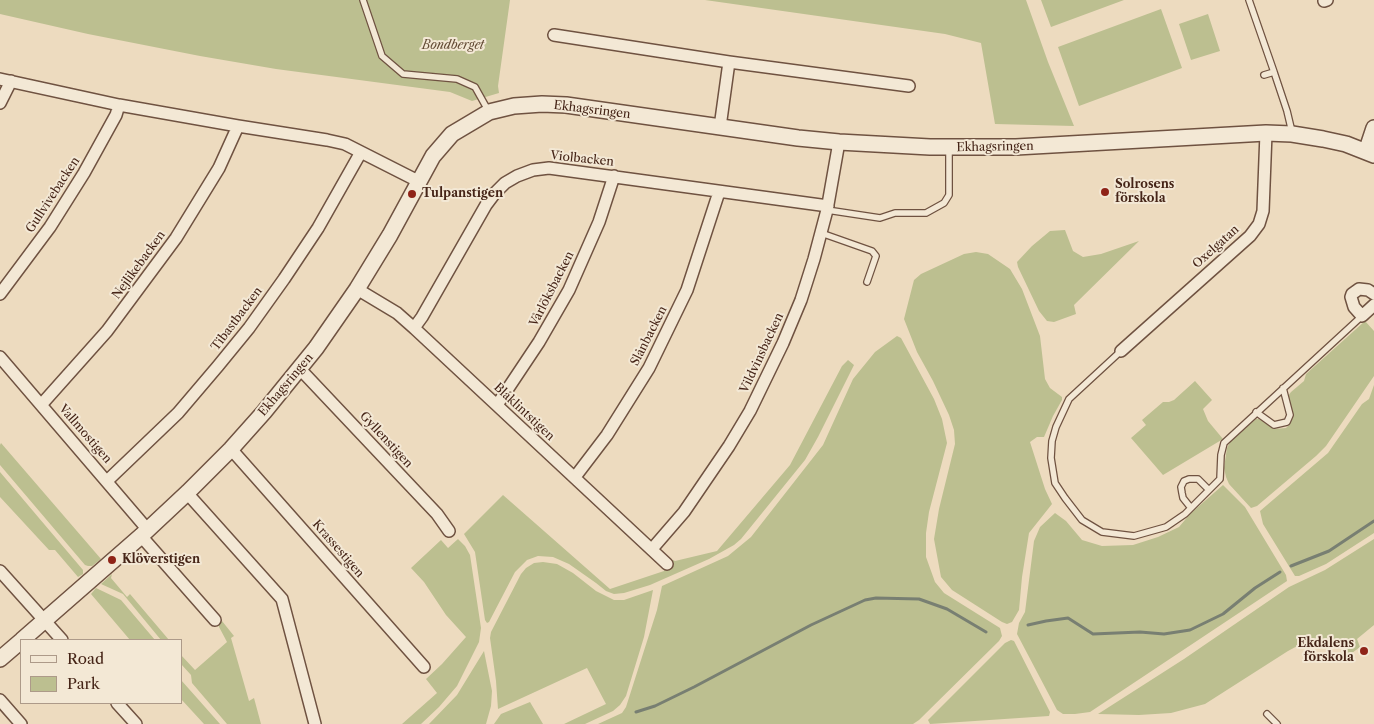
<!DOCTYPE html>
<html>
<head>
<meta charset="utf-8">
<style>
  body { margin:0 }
  #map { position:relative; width:1374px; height:724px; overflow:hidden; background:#eddbbf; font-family:"Libre Caslon Text",serif }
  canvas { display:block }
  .legend { position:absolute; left:20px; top:639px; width:162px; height:65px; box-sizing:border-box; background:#f3e8d5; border:1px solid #ad9a89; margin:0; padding:6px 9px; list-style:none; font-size:15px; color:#452417 }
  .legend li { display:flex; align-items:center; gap:10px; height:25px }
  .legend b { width:25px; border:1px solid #ad9a89 }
</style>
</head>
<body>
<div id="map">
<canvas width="1374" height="724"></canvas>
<ul class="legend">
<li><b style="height:6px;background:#f3e8d5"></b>Road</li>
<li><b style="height:14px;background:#bcbf90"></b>Park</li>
</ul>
</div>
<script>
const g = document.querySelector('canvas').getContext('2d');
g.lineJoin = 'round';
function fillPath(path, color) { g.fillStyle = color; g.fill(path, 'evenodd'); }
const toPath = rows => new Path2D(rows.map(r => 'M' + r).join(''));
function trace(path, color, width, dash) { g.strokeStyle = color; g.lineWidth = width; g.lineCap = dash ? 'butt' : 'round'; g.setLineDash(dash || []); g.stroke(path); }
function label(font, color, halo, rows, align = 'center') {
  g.font = font + ' "Libre Caslon Text",serif'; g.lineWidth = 4; g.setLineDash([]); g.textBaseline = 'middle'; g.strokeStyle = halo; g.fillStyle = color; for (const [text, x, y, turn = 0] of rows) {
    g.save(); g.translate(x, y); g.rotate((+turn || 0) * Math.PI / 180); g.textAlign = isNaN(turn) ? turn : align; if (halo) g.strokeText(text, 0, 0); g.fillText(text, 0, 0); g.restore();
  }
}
const green = toPath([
  [0,0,510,0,498,86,499,93,472,101,450,92,276,69,200,56,88,34,0,14],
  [705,0,1026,0,1048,62,1074,126,995,124,981,43,945,34],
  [1041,0,1124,0,1051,27],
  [1161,9,1182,68,1079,106,1058,47],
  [1208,14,1220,51,1191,60,1179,24],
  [1065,230,1073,251,1083,257,1101,254,1139,241,1074,305,1076,314,1054,322,1047,321,1039,311,1018,267,1017,262,1032,246,1050,231],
  [976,252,988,254,1010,269,1022,289,1040,336,1045,379,1050,388,1062,397,1062,400,1053,416,1044,437,1037,437,1030,442,1045,489,1052,504,1029,533,1022,577,1019,610,1012,622,1007,624,1002,622,952,590,941,577,934,539,939,509,955,444,954,430,949,415,933,381,917,352,904,319,914,280,921,274,964,254],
  [1365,321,1374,331,1374,376,1326,446,1316,456,1257,506,1251,508,1229,484,1226,477,1224,468,1227,448,1230,442,1256,419,1259,419,1274,429,1286,428,1290,424,1293,416,1288,396,1291,392,1304,381,1306,374],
  [897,336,901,338,934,399,942,419,947,443,929,512,926,533,926,557,935,582,944,593,1000,628,1002,636,999,641,919,720,913,724,598,724,622,713,626,707,657,610,662,586,728,556,751,537,823,445,853,379,875,352],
  [848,360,854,365,818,437,805,460,741,539,734,545,709,559,650,585,624,593,614,594,606,591,596,583,569,564,553,557,538,556,527,560,515,572,489,622,487,623,485,620,475,552,464,534,503,495,610,589,664,571,673,560,675,561,717,551,790,465,842,366],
  [1195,381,1212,400,1203,409,1208,421,1223,439,1163,475,1131,438,1146,425,1142,420,1163,402,1169,402,1174,400],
  [1374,385,1374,533,1326,564,1299,576,1295,576,1263,524,1260,511,1328,453,1362,404,1369,399],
  [1,443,101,559,92,566,88,566,85,565,0,465,0,445],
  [0,472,83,570,83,574,78,577,55,550,49,550,0,497],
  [1223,485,1245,507,1286,575,1287,581,1090,712,1075,714,1063,714,1057,710,1017,634,1019,623,1025,612,1034,541,1040,527,1055,513,1066,521,1082,540,1102,546,1133,545,1158,537,1179,527,1190,514],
  [458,539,465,546,470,555,481,628,479,642,457,686,439,707,421,724,402,724,437,693,426,679,442,664,466,637,446,615,424,582,411,568,441,540,448,548],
  [1374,539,1374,625,1357,639,1360,647,1348,656,1341,645,1331,641,1316,641,1301,644,1288,651,1205,704,1171,713,1139,715,1098,714,1184,659,1289,587,1325,570],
  [543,562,557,564,573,573,596,591,614,600,624,600,653,590,644,637,626,696,620,705,613,711,585,724,564,724,606,704,587,668,498,709,496,681,490,638,491,632,521,574,526,568,534,563],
  [112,574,111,578,127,597,130,594,169,640,161,640,123,594,101,584],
  [96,588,121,600,155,640,130,640,91,594],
  [222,621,234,636,231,638,249,701,254,698,261,724,227,724,192,683,191,675,181,664,181,655,195,670,227,642,218,625],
  [1011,640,1014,641,1050,712,1049,716,930,724,928,720,1005,643],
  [484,651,492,691,491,706,486,724,429,724,457,695],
  [181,680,197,698,220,724,204,724,181,699],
  [530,702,543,724,494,724,501,714]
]);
const stream = toPath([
  [1291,566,1329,551,1374,521],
  [1028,625,1046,621,1068,618,1093,634,1140,632,1164,634,1190,630,1223,614,1255,588,1280,572],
  [636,712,655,706,694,687,811,625,865,600,876,598,919,599,947,609,986,632]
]);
const service = toPath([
  [363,0,382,56,403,74,457,79,475,87,489,112],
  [1249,0,1274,72],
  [1264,75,1274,72,1287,111,1292,132],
  [827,210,880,218,895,213,926,213,944,203,949,195,949,148],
  [821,233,872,251,876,256,867,282],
  [1121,351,1069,399,1056,427,1052,441,1051,458,1055,483,1065,498,1082,520,1102,532,1134,536,1166,527,1185,514,1220,479,1221,455,1224,443,1362,316],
  [1256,412,1274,425,1287,422,1290,415,1283,388],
  [1191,508,1183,498,1182,493,1181,487,1184,481,1189,479,1198,479,1209,490],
  [1267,714,1277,724]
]);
const minor = toPath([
  [1324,1,1327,0],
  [554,35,729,62,909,86],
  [0,79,119,105,238,126,327,140,345,144,418,181],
  [0,103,11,81],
  [720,127,729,62],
  [357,289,397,313,414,328,667,564],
  [0,294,50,227,84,173,116,115,119,105],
  [1374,294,1368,290,1359,289,1352,294,1351,297,1354,307,1362,316,1374,305],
  [414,328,422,317,486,205,495,193,505,183,517,176,533,170,549,168,828,206],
  [1121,351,1250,236,1259,224,1263,211,1266,133],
  [0,357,148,530],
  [300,369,437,514,449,531],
  [41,405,107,331,176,238,219,168,238,126],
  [497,405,539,342,569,290,599,222,614,176],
  [231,449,424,667],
  [575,477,607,435,649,368,687,290,719,192],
  [107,481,178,413,218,366,249,328,284,279,318,228,361,152],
  [187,493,282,599,315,724],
  [141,536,215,620],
  [652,549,684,512,729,446,750,411,783,343,801,300,814,259,827,210,839,142],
  [0,571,62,640],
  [0,700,21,724],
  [117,703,136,724]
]);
const tertiary = toPath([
  [1366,152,1374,128],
  [22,640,141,536,188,492,231,449,264,412,316,348,357,289,390,235,433,156,452,134,489,112,514,106,542,104,566,105,798,138,839,142,930,147,1016,147,1266,133,1292,134,1323,139,1346,144,1374,155],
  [0,659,21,641]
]);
const markers = [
  [1105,192,5,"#8f2418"],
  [412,194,5,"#8f2418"],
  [112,560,5,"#8f2418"],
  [1364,651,5,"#8f2418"]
];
const parkNames = [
  ["Bondberget",453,46]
];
const streetNames = [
  ["Ekhagsringen",592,110,7],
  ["Ekhagsringen",995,147,-1],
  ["Violbacken",582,159,6],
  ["Gullvivebacken",53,195,-57],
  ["Oxelgatan",1216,247,-42],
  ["Nejlikebacken",139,265,-54],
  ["Vårlöksbacken",552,289,-63],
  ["Tibastbacken",237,319,-53],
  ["Slånbacken",649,336,-63],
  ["Vildvinsbacken",762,353,-65],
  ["Ekhagsringen",286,385,-50],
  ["Blåklintstigen",524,412,43],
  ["Vallmostigen",85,434,49],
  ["Gyllenstigen",386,440,47],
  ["Krassestigen",338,549,49]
];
const poiNames = [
  ["Solrosens",1115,185],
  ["förskola",1115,199],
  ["Tulpanstigen",422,194],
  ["Klöverstigen",122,560],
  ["Ekdalens",1354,644,"right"],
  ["förskola",1354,658,"right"]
];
fillPath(green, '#bcbf90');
trace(stream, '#787f72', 3);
trace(service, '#6f5241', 8);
trace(minor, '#6f5241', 14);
trace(tertiary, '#6f5241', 18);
trace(service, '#f3e8d5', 5.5);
trace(minor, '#f3e8d5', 11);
trace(tertiary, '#f3e8d5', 15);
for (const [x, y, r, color] of markers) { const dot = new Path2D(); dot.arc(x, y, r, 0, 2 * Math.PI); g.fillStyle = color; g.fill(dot); trace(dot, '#f3e8d5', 2); }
label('italic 12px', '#634b35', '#f3e8d5', parkNames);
label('12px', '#452417', '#f3e8d5', streetNames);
label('bold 12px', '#452417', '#f3e8d5', poiNames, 'left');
</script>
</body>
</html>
